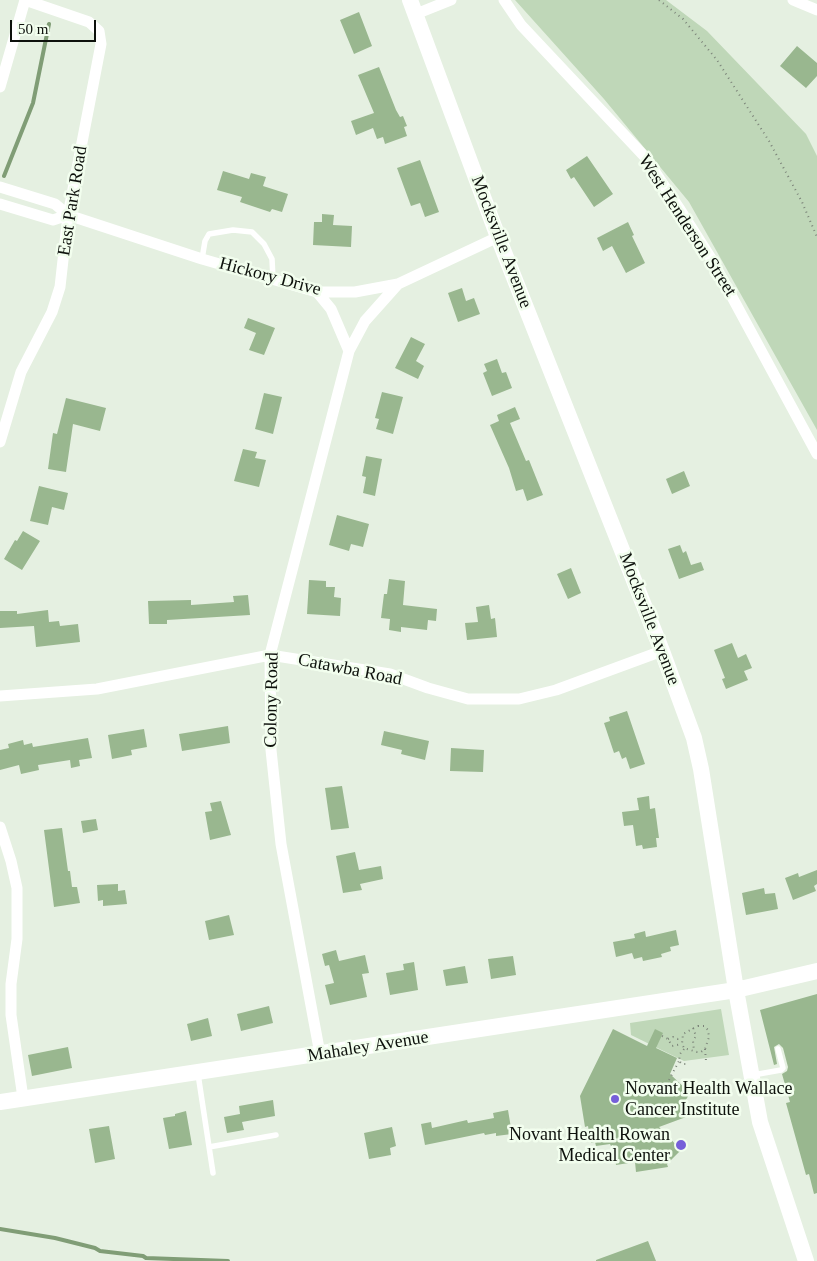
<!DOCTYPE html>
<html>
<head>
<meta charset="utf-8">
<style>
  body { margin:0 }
  #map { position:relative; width:817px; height:1261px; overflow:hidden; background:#e5f0e1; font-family:Georgia,serif }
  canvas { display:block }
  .scale { position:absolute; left:10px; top:20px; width:86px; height:22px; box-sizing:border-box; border:2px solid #0d110c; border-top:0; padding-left:6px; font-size:15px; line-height:18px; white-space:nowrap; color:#0d110c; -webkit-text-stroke:4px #f2feee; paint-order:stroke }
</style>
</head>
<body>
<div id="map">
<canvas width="817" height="1261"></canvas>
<div class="scale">50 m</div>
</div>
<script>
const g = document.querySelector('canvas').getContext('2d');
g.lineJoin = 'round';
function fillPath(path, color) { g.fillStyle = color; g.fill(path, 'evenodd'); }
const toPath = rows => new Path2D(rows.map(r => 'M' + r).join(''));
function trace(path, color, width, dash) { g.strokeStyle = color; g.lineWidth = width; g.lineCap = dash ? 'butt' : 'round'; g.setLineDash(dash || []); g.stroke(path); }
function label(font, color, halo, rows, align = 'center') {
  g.font = font + ' Georgia,serif'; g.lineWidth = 5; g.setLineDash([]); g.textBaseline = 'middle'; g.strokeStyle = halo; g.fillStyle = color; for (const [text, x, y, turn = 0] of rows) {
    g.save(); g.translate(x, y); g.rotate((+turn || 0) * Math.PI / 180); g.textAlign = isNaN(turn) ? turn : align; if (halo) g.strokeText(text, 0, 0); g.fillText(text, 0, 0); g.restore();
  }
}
const green = toPath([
  [515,0,666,0,707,31,806,134,817,156,817,430,689,202,604,99],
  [721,1009,729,1055,684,1061,631,1035,630,1023]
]);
const stream = toPath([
  [4,176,33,103,49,24],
  [0,1229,55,1238,95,1248,100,1251,143,1256,146,1258,228,1261]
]);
const building = toPath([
  [359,12,372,46,354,54,340,20],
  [797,46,817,63,817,76,806,88,780,66],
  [379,67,396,110,400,117,403,116,407,126,404,127,407,136,385,144,383,137,377,139,373,128,356,135,351,121,374,113,358,75],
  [587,156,613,194,594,207,574,177,571,179,566,170],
  [420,160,439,212,425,217,420,203,411,206,397,168],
  [223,171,249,179,251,173,266,177,263,186,288,194,282,212,272,209,270,212,240,202,242,197,217,190],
  [322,214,334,215,333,225,352,226,351,247,313,245,314,222,322,222],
  [628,222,634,235,632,236,645,263,626,273,612,246,603,251,597,238],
  [462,288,466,301,474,298,480,314,458,322,448,293],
  [248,318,275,328,264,355,249,350,256,333,244,328],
  [411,337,425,344,416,361,424,366,418,379,395,368],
  [497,359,502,373,506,372,512,388,492,396,483,373,487,371,484,364],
  [382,392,403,397,393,434,376,429,379,419,375,418],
  [264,393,282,397,273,434,255,429],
  [66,398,106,408,100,431,73,424,66,472,48,469,53,433,57,434],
  [515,407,520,419,510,423,526,461,529,460,543,495,527,501,523,489,516,491,509,468,490,425,499,421,497,415],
  [243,449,257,452,255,458,266,460,259,487,234,481],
  [366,456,382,459,375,496,363,493,366,477,362,476],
  [684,471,690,486,672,494,666,479],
  [39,486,68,493,64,510,52,507,48,525,30,521],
  [337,515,369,524,363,547,351,544,349,551,329,545],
  [23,531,40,541,22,570,4,559,15,540,17,541],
  [680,545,683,553,686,551,691,565,701,562,704,570,679,579,668,549],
  [571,568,581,593,568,599,557,574],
  [389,579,405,581,403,605,437,609,436,621,428,620,427,630,401,627,401,632,389,630,390,619,381,618,384,594,387,594],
  [309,580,326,581,326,587,335,587,334,597,341,598,340,616,307,614],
  [248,595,250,615,167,620,167,624,149,624,148,601,191,600,191,605,234,602,233,596],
  [489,605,491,619,495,618,497,637,467,640,465,623,478,622,476,607],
  [48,610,49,622,59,621,60,626,78,624,80,642,36,647,34,626,0,628,0,611,17,611,17,614],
  [732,643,738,658,746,654,752,668,744,671,748,680,726,689,722,679,725,678,714,650],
  [627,711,645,764,630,769,626,757,622,759,619,751,614,753,604,723,610,721,609,717],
  [228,726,230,743,182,751,179,734],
  [144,729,147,747,131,750,132,755,112,759,108,735],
  [384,731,429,741,425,760,401,754,402,750,381,745],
  [88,738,92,758,79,760,80,766,71,768,70,760,38,765,39,770,21,774,19,765,0,770,0,750,9,748,8,744,23,740,24,745,32,743,33,747],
  [451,748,484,750,483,772,450,771],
  [342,786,349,828,331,830,325,788],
  [649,796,650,809,655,808,659,838,656,838,657,847,643,849,642,845,636,846,633,825,624,826,622,812,639,810,637,798],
  [221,801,231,835,210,840,205,812,212,811,210,803],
  [96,819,98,830,83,833,81,821],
  [62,828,68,871,70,871,72,887,77,887,80,903,54,907,44,830],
  [355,852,359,870,381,866,383,879,360,884,362,890,343,893,336,856],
  [817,870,817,884,814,886,816,891,793,900,785,878,798,873,799,877],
  [118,884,118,891,125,890,127,904,103,906,103,900,98,901,97,885],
  [764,888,765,894,775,893,778,909,746,915,742,893],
  [229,915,234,935,209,940,205,921],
  [676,930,679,945,670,947,671,951,661,954,662,957,643,961,642,957,634,959,632,953,616,957,613,942,635,938,634,934,645,931,646,937],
  [336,950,339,961,365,955,369,973,362,974,367,997,330,1005,325,985,334,983,329,965,325,966,322,954],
  [513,956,516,975,491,979,488,959],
  [414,962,418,990,390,995,386,973,404,970,403,964],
  [465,966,468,983,446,986,443,970],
  [817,994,817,1193,814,1194,809,1174,806,1175,786,1103,790,1102,782,1074,787,1071,788,1067,783,1048,779,1044,774,1047,777,1064,774,1065,760,1010],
  [269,1006,273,1023,241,1031,237,1014],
  [208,1018,212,1036,191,1041,187,1024],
  [613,1029,647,1046,655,1029,663,1033,656,1048,677,1058,670,1074,690,1093,684,1103,686,1117,659,1127,681,1150,667,1164,668,1167,636,1172,635,1162,616,1165,613,1145,611,1146,610,1144,596,1146,595,1142,591,1143,588,1126,585,1127,580,1096],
  [68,1047,72,1068,32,1076,28,1055],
  [273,1100,275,1116,242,1122,244,1130,227,1133,224,1117,240,1114,239,1106],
  [508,1110,512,1134,496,1136,496,1133,485,1135,484,1133,425,1145,421,1124,431,1122,432,1128,467,1120,468,1123,494,1118,493,1113],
  [186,1111,192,1145,169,1149,163,1118,175,1116,175,1114],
  [109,1126,115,1159,95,1163,89,1129],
  [392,1127,396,1146,390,1148,391,1155,369,1159,364,1133],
  [648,1241,656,1261,596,1261,596,1260]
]);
const path = toPath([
  [659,0,683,19,717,60,769,141,802,202,817,237],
  [698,1026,704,1026,708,1030,709,1037,705,1049,701,1052,697,1052,684,1048,682,1044,683,1034,698,1026],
  [693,1028,696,1036,693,1041,694,1051],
  [662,1036,668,1039,672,1046,682,1044],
  [668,1039,673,1037,678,1039,682,1038],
  [684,1049,680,1054,679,1061,682,1064,687,1064],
  [705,1049,706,1061],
  [669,1080,679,1061]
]);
const lane = toPath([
  [202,259,205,241,209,234,233,230,252,232,264,244,272,259,273,279],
  [198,1074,213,1173],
  [753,1075,781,1070,783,1068,778,1049],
  [209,1147,276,1135]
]);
const street = toPath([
  [504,0,521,25,645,157,679,208,712,260,817,454],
  [793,0,817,10],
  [416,14,451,0],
  [0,87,25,0,89,22,99,31,101,44,68,215,60,287,52,312,21,372,0,442],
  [0,187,55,204,68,215,53,220,0,204],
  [68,215,202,259,317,292,355,292,398,284,498,237],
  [317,292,331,309,349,351],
  [0,696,97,689,270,655,390,674,428,688,468,699,519,699,556,690,662,651],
  [0,827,11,861,17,888,17,939,11,984,11,1015,23,1098],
  [320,1054,281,844,271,750,270,655,349,351,365,321,398,284]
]);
const secondary = toPath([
  [410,0,498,237,662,651,694,738,701,769,736,990,760,1122,806,1261],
  [0,1102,736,990,817,971]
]);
const markers = [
  [615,1099,5,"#765fd9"],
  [681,1145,6,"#765fd9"]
];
const streetNames = [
  ["East Park Road",73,201,-81],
  ["West Henderson Street",687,226,57],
  ["Mocksville Avenue",501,242,69],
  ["Hickory Drive",270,277,15],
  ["Mocksville Avenue",649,619,69],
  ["Catawba Road",350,670,11],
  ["Colony Road",272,700,-89],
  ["Mahaley Avenue",368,1047,-9]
];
const poiNames = [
  ["Novant Health Wallace",625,1089],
  ["Cancer Institute",625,1110],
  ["Novant Health Rowan",670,1135,"right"],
  ["Medical Center",670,1156,"right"]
];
fillPath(green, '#bfd7b8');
trace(stream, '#809d76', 4);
fillPath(building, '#99b78f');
trace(path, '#7c8479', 2, [1, 4]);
trace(lane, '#fff', 5.5);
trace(street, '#fff', 11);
trace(secondary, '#fff', 16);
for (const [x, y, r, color] of markers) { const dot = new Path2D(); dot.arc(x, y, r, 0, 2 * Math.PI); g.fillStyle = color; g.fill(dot); trace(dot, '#f2feee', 2); }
label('18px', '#0d110c', '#f2feee', streetNames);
label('18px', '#0d110c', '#f2feee', poiNames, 'left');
</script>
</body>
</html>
